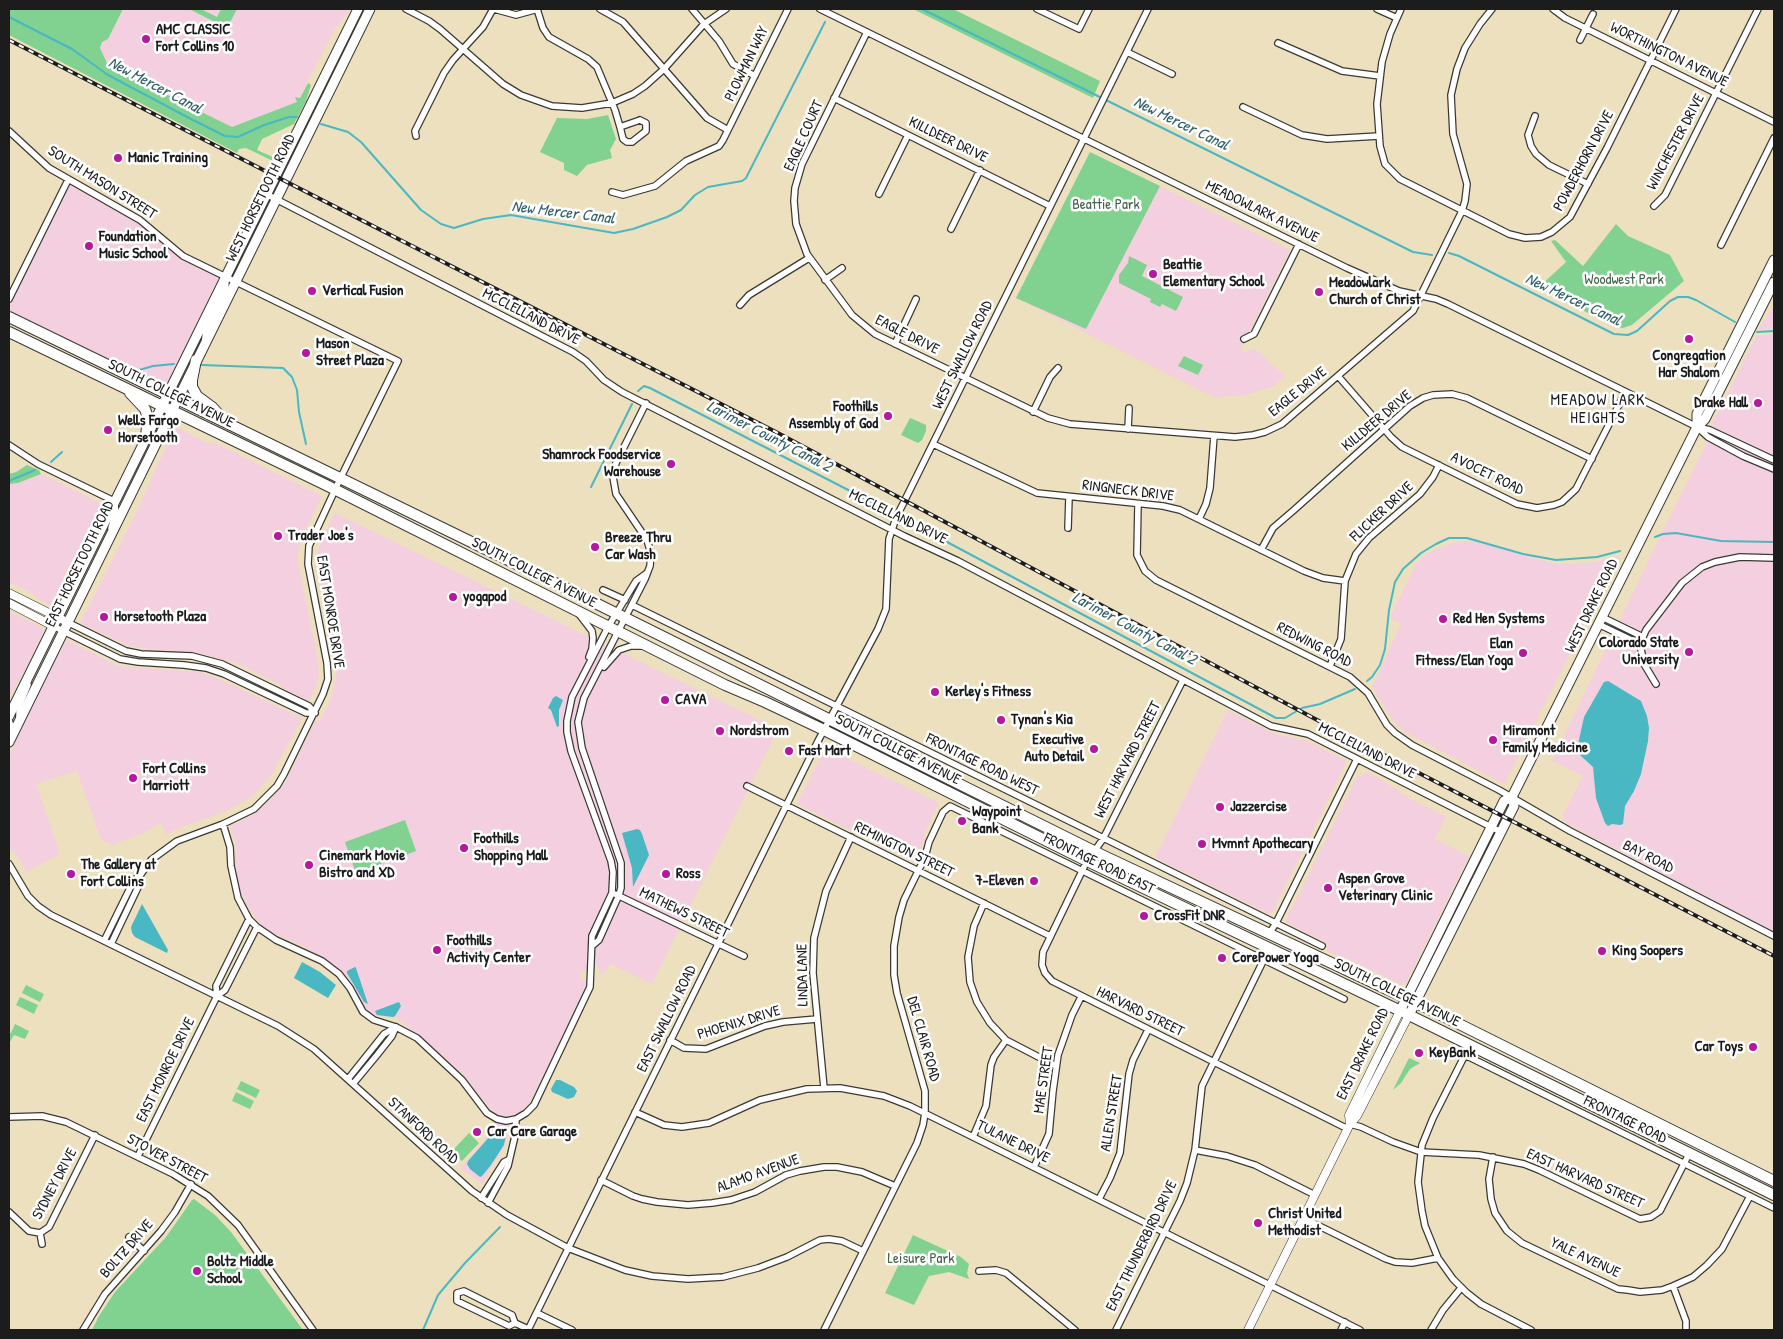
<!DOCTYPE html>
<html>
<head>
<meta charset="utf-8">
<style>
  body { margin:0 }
  #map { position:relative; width:1783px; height:1339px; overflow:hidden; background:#ede0bf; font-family:"Patrick Hand",sans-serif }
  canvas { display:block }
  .frame { position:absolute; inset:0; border:10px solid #1c1c1c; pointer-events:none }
</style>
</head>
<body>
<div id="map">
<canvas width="1783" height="1339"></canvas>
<div class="frame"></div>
</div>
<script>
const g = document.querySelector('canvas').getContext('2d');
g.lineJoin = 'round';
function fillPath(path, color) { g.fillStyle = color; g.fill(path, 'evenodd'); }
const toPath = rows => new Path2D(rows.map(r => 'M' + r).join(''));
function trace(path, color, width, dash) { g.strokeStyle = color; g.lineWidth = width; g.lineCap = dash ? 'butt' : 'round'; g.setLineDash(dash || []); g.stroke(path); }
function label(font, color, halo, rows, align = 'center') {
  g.font = font + ' "Patrick Hand",sans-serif'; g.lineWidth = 5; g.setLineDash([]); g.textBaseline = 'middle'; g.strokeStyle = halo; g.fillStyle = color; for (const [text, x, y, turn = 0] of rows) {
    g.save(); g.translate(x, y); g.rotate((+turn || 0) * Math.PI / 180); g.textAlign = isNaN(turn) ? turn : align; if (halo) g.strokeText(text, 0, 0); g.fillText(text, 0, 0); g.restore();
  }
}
const built = toPath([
  [123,9,189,9,215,22,217,17,201,9,351,9,334,30,297,102,232,127,149,86,107,63,100,48,102,42,108,39],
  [1090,152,1290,250,1250,331,1244,339,1241,351,1247,352,1254,348,1285,376,1274,386,1246,395,1214,397,1016,298],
  [68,180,140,220,170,247,225,277,167,394,9,317,9,299],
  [1774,306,1774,328,1759,330,1761,324],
  [1774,334,1774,932,1566,823,1562,817,1583,776,1552,761,1657,543,1705,446,1714,426,1712,420,1720,410,1756,336],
  [178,428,207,443,215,443,322,496,301,539,298,552,298,563,318,660,319,673,316,687,309,701,282,688,281,685,236,663,194,652,150,649,129,646,80,623,136,514,161,458,175,429],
  [41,474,99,502,100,510,79,555,74,557,64,576,63,590,56,606,52,606,41,601,33,594,9,582,9,484,18,483],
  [335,513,778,729,652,984,611,964,605,972,600,973,598,966,579,973,580,978,585,980,586,983,582,998,529,1104,519,1114,509,1116,506,1144,486,1177,484,1184,460,1169,484,1141,497,1114,491,1110,463,1075,416,1033,395,1017,393,1018,375,1015,370,1013,363,1006,353,984,345,974,328,961,307,948,271,932,264,927,249,910,238,885,235,869,235,840,231,831,231,826,254,814,265,805,284,785,313,725,316,721,320,721,328,705,334,687,336,678,336,662,316,562,317,551,321,542],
  [1465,541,1476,542,1556,564,1590,563,1619,556,1505,783,1502,783,1405,732,1395,723,1372,687,1401,624,1390,618,1417,562,1432,551,1453,543],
  [9,611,43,628,44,631,30,661,9,698],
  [66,640,119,666,199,672,215,677,302,718,272,774,255,794,231,809,174,830,167,835,160,823,143,833,112,845,101,840,77,771,36,784,60,854,26,872,19,859,9,847,9,757,32,706],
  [1228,710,1273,733,1310,742,1345,760,1346,763,1272,913,1269,914,1155,858],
  [825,748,939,803,923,836,926,837,914,861,797,804],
  [1369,772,1411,799,1446,817,1435,839,1469,857,1406,983,1400,984,1350,960,1329,952,1325,942,1285,922,1357,777]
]);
const green = toPath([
  [9,9,123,9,108,39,102,42,100,48,107,63,149,86,232,127,297,102,295,97,300,98,308,83,311,85,306,101,294,124,262,139,257,150,275,158,273,161,246,148,239,149,237,153,9,35],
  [189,9,201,9,217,17,221,9,237,9,227,28],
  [913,9,953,9,1100,81,1093,98],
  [608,115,616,139,610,150,612,158,587,165,577,176,564,170,564,163,540,152,557,118,587,119],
  [1090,152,1160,186,1086,329,1016,298],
  [1616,224,1628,236,1670,255,1684,281,1632,325,1623,328,1614,326,1538,288,1566,262,1551,241,1555,240,1583,266],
  [1129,256,1147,265,1142,276,1183,297,1176,311,1162,304,1160,307,1150,302,1151,299,1119,283,1119,275,1128,263],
  [1184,356,1203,365,1198,375,1178,366],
  [910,418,926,425,926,431,922,440,918,443,901,435],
  [27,465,39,470,41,474,18,483,9,484,9,474,16,472],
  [405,820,416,851,356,873,345,842],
  [26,985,44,994,40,1002,22,993],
  [20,997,38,1005,34,1014,16,1005],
  [15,1024,29,1031,25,1039,14,1035,10,1042,9,1041,9,1032,11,1033],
  [1409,1058,1420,1063,1410,1069,1401,1083,1393,1090],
  [241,1081,260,1090,256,1098,237,1089],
  [236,1092,254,1101,250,1109,232,1101],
  [469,1133,479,1143,462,1161,455,1155,456,1153,453,1150],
  [194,1199,215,1215,231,1232,303,1330,92,1330,99,1316,115,1292,166,1237,192,1200],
  [913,1235,961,1257,969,1264,967,1273,969,1279,949,1272,929,1276,914,1305,885,1293]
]);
const water = toPath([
  [1608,681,1641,701,1647,716,1649,728,1648,741,1641,774,1634,791,1625,806,1623,824,1620,825,1612,824,1608,826,1605,823,1596,798,1593,767,1580,755,1577,749,1584,717,1604,682],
  [556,696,563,700,559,710,559,726,557,727,551,710,548,708,553,698],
  [637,829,640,830,642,834,649,855,633,887,632,868,622,833],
  [142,904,168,950,167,953,135,937,132,933,131,927],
  [302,962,320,972,336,985,328,998,294,978],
  [355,967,356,968,368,1004,364,1002,347,973,347,971],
  [399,1002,401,1006,395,1016,393,1017,377,1015,375,1011],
  [556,1080,560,1080,574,1087,577,1091,574,1097,568,1099,552,1092,551,1089],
  [498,1127,507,1130,504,1145,491,1165,482,1176,480,1177,470,1169,467,1164,468,1161]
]);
const stream = toPath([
  [922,9,1413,252,1432,255],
  [9,17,72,49,108,75,191,119,225,136,238,137,264,125,289,117,297,117],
  [321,124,348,132,361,142,421,210,441,224,454,228,483,219,511,215,614,233,633,229,667,217,681,210,695,195,708,187,742,181,746,178,825,22],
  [1449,253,1459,256,1614,334,1628,335,1637,331,1670,301,1678,297,1688,297,1696,300,1735,322],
  [1757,332,1774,331],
  [202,365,283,368,292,377,297,390,299,412,306,444],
  [139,370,153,366,174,364],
  [638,391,644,386,650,388,891,512],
  [51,462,62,452],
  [9,481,35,470],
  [591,487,632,404],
  [906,520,1276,718,1285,718,1302,708,1320,704,1355,689],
  [1655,537,1663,534,1676,533,1721,541,1774,542],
  [1367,681,1372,677,1380,665,1385,649,1389,610,1395,582,1403,569,1421,553,1436,544,1449,538,1467,538,1523,554,1556,560,1597,557,1620,551],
  [423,1330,438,1295,465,1263,500,1227]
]);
const street = toPath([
  [406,9,429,21,440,29,503,84,521,95,552,106,582,108,612,103,633,94,645,86,664,69,704,24,726,9],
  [494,9,516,15,538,9],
  [537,9,543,28,549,37,588,59,597,67,615,110,620,127],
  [600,9,623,22,707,118,728,130],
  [692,9,719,41,733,64,755,76],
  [820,9,1347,268,1399,291,1436,299,1448,304,1697,427,1710,430,1774,460],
  [1037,9,1079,29,1089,9],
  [1377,9,1397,18],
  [1401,9,1390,34,1382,62,1377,104,1380,146,1385,164,1400,179,1509,234,1525,238,1541,237,1552,232,1570,217,1607,148,1676,9],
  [1553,9,1565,18,1774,122],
  [867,32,802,164,795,188,794,201,796,224,807,254,852,315,875,334,1048,418,1070,424,1235,437,1253,435,1265,432,1282,424,1413,311,1462,211,1465,201,1467,184,1453,134,1451,95,1457,69,1465,48,1480,24,1492,9],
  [1580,40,1593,14],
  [1278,43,1342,71,1380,76],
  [1127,52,1172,74],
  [834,98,1050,206],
  [1243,107,1302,135,1327,139,1379,136],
  [1535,116,1528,135,1531,146,1536,154,1549,165,1588,184],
  [640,120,646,123,646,131,632,142,627,142,623,139,620,127,640,120],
  [9,131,49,168,140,220,183,256,398,361,340,479,309,546,308,564,327,663,328,679,323,694,284,774,277,786,254,809,223,824,177,841,151,860,139,877,134,880,104,941],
  [416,136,415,131,444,73,453,60,483,27,493,9],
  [612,192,623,195,655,186,686,161,719,146,723,140,788,9],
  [266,194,573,352,586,361,604,380,622,392,904,536,958,561,1271,726,1308,734,1501,832],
  [879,194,908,135],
  [1654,206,1665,195,1758,9],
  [951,229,980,170],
  [1721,245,1774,138],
  [825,280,842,268],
  [9,299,68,180],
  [740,305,749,295,809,258],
  [1244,339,1254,334,1299,244],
  [895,344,916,299],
  [1338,376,1391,437,1402,447,1517,504,1537,508,1554,505,1562,502,1576,489,1625,393],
  [1033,412,1050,377,1058,368],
  [1697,427,1708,437,1743,456,1774,469],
  [1128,429,1129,408],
  [933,444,1037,493,1163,506,1180,510,1304,571,1323,578,1345,581],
  [9,445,38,464,114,501,116,511,111,528],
  [1138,504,1137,555,1145,571,1156,580,1350,677,1368,693,1387,725,1395,733,1412,745,1499,790,1570,831,1774,936],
  [1199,519,1206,504,1210,488,1214,436],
  [1068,528,1069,497],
  [1261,550,1273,528,1294,510,1410,406,1423,398,1433,395,1452,394,1467,398,1592,459],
  [603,590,625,600],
  [632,605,1322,946],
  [579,614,592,631,593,638,592,649,589,657],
  [1602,617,1643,637],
  [67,622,126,651,141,654,192,656,222,664,309,706,315,713],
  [1598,624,1640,644],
  [53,626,120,659,138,662,184,665,206,668,224,674,306,713,315,713],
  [1330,666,1341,639,1345,581,1356,554,1369,538,1420,494,1433,477,1439,465],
  [604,667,619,650,631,646,642,646],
  [1656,684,1644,664,1640,644,1646,630,1682,583,1702,567,1715,562,1740,557,1774,558],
  [19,719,19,707,28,685],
  [9,720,11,726,9,731],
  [747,786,1050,936],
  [223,824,230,847,231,866,238,898,249,919,257,927,276,940,322,961,339,974,350,988,363,1012,374,1020,396,1027,417,1038,462,1080,487,1113,497,1119,506,1121,516,1119],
  [1093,853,1103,839,1183,680],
  [9,864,28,896,38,906,51,915,278,1026,314,1049,472,1191,507,1215,568,1248,625,1270,652,1276,688,1279,723,1277,758,1268,787,1257,820,1240,829,1239,842,1241,863,1251],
  [1084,867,1043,952,1042,965,1045,973,1052,981,1348,1129],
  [615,894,744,956],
  [984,903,974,926,968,957,970,982,977,1002,990,1023,1006,1040,1056,1066],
  [1269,934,1276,923,1357,759],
  [111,944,140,883,139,877],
  [592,946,599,940,619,895,621,888,621,863,582,748,578,722,584,698,645,579,650,566,651,554,647,540,616,494,613,477,616,463,646,403],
  [217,996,216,986,249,919],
  [670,1040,684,1048,706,1049,765,1026,783,1022,817,1019],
  [1470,1045,1433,1118,1422,1145,1418,1182,1422,1211,1425,1226,1438,1258,1453,1279,1467,1293,1481,1304,1531,1330],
  [1465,1055,1774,1208],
  [348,1079,384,1034,396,1027],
  [353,1084,377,1055,392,1036,396,1027],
  [824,1088,813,973,814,938,826,891,851,837],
  [635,1112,664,1125,682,1127,709,1123,760,1100,807,1089,840,1088,884,1096,910,1106,973,1137,1360,1330],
  [9,1117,42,1116,66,1122,173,1174,208,1196,238,1225,313,1330],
  [1350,1124,1361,1127,1393,1142,1421,1152,1479,1155,1524,1164,1539,1170,1640,1219,1651,1217,1660,1211,1689,1154],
  [973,1137,986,1106,991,1065,994,1057,1006,1040],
  [1195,1150,1227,1156,1255,1165,1315,1195],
  [138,1156,217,996,225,990,257,927],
  [1493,1157,1489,1179,1491,1199,1495,1213,1507,1231,1522,1243,1618,1289,1628,1290,1640,1292,1662,1290,1673,1286,1693,1277,1707,1265,1722,1249,1750,1196],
  [1034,1167,1049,1134,1053,1091,1058,1055,1072,1015,1081,997],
  [601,1180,633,1196,642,1199,657,1202,688,1205,712,1203,731,1200,755,1192,786,1175,800,1171,824,1167,837,1167,862,1172,895,1186],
  [481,1198,504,1162,508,1160],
  [1099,1199,1110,1178,1120,1153,1129,1074,1133,1060,1148,1030],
  [488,1203,508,1166,515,1136,516,1119,526,1113,534,1105,590,987,592,936,612,893,613,872,611,861,571,751,567,732,567,721,572,697,608,627,636,581,647,573],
  [9,1212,29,1231,40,1233],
  [1303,1218,1386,1259,1395,1262,1412,1263,1438,1258],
  [129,1237,144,1251],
  [42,1244,40,1233,49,1227,95,1135],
  [979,1271,996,1270,1006,1273,1075,1330],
  [1673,1286,1686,1321,1686,1330],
  [537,1313,572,1330],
  [515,1323,509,1326,457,1301,457,1293,464,1291,512,1315,515,1323,528,1329],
  [83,1330,105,1294,161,1231,175,1212,191,1184],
  [528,1330,818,741,878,629,886,609,889,539,896,518,1148,9],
  [824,1330,917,1143,923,1125,925,1113,925,1091,897,993,894,975,894,946,899,917,904,900,925,857,929,842,943,812,950,806,1344,999],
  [1116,1330,1180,1201,1187,1183,1195,1150,1202,1086,1269,949],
  [1341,1330,1345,1322],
  [1431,1330,1443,1310,1461,1288]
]);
const secondary = toPath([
  [206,340,208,323,224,291,225,278],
  [9,593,67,622],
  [9,603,53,626],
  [1350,1124,1349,1115,1400,1011],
  [1248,1330,1350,1124,1357,1116,1409,1015]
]);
const primary = toPath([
  [1697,427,1697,414,1774,260],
  [9,716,358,9],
  [9,742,370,9],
  [1400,1011,1504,801,1512,797],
  [1409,1015,1514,806,1512,797,1697,427,1705,419,1774,282]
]);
const highway = toPath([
  [9,317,535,573,1102,855,1425,1007,1774,1181],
  [9,332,326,485,725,685,765,702,824,730,1087,861,1409,1015,1774,1195],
  [196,360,192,380,192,387,197,396,212,407,223,419],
  [130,393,145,409,148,418,146,436]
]);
const rail = toPath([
  [9,40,776,432,1351,738,1774,956]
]);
const markers = [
  [146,39,5,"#b5179e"],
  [118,158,5,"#b5179e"],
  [89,246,5,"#b5179e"],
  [1153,274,5,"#b5179e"],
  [312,291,5,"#b5179e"],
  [1319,292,5,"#b5179e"],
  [1689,339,5,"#b5179e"],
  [306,353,5,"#b5179e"],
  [1758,403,5,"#b5179e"],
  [888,416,5,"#b5179e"],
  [108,430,5,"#b5179e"],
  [671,464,5,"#b5179e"],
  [278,536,5,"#b5179e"],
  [595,547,5,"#b5179e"],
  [453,597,5,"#b5179e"],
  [104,617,5,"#b5179e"],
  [1443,619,5,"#b5179e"],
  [1689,652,5,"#b5179e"],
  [1523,653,5,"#b5179e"],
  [935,692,5,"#b5179e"],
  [665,700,5,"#b5179e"],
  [1001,720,5,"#b5179e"],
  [720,731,5,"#b5179e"],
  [1493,740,5,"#b5179e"],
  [1094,749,5,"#b5179e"],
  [789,751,5,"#b5179e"],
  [133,778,5,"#b5179e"],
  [1220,807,5,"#b5179e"],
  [962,821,5,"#b5179e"],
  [1202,844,5,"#b5179e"],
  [464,848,5,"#b5179e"],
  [309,865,5,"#b5179e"],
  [71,874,5,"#b5179e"],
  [666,874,5,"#b5179e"],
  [1034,881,5,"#b5179e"],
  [1328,888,5,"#b5179e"],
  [1144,916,5,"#b5179e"],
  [437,950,5,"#b5179e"],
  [1602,951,5,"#b5179e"],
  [1222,958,5,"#b5179e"],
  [1753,1047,5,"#b5179e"],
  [1419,1053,5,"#b5179e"],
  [477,1132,5,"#b5179e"],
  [1258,1223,5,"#b5179e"],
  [197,1271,5,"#b5179e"]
];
const poiNames = [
  ["AMC CLASSIC",156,30],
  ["Fort Collins 10",156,47],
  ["Manic Training",128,158],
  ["Foundation",99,237],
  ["Music School",99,254],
  ["Beattie",1163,265],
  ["Elementary School",1163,282],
  ["Meadowlark",1329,283],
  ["Church of Christ",1329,300],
  ["Vertical Fusion",322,291],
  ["Mason",316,344],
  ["Street Plaza",316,361],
  ["Congregation",1689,356,"center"],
  ["Har Shalom",1689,373,"center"],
  ["Drake Hall",1748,403,"right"],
  ["Foothills",878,407,"right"],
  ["Assembly of God",878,424,"right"],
  ["Wells Fargo",118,421],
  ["Horsetooth",118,438],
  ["Shamrock Foodservice",661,455,"right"],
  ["Warehouse",661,472,"right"],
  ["Trader Joe's",288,536],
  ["Breeze Thru",605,538],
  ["Car Wash",605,555],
  ["yogapod",463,597],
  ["Horsetooth Plaza",114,617],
  ["Red Hen Systems",1453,619],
  ["Colorado State",1679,643,"right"],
  ["University",1679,660,"right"],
  ["Elan",1513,644,"right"],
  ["Fitness/Elan Yoga",1513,661,"right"],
  ["Kerley's Fitness",945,692],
  ["CAVA",675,700],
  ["Tynan's Kia",1011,720],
  ["Nordstrom",730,731],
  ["Miramont",1503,731],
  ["Family Medicine",1503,748],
  ["Executive",1084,740,"right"],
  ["Auto Detail",1084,757,"right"],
  ["Fast Mart",799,751],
  ["Fort Collins",143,769],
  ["Marriott",143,786],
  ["Jazzercise",1230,807],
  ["Waypoint",972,812],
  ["Bank",972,829],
  ["Foothills",474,839],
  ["Shopping Mall",474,856],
  ["Mvmnt Apothecary",1212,844],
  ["Cinemark Movie",319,856],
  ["Bistro and XD",319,873],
  ["The Gallery at",81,865],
  ["Fort Collins",81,882],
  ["Ross",676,874],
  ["Aspen Grove",1338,879],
  ["Veterinary Clinic",1338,896],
  ["7-Eleven",1024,881,"right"],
  ["CrossFit DNR",1154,916],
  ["Foothills",447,941],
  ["Activity Center",447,958],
  ["King Soopers",1612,951],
  ["CorePower Yoga",1232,958],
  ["Car Toys",1743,1047,"right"],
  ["KeyBank",1429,1053],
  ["Car Care Garage",487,1132],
  ["Christ United",1268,1214],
  ["Methodist",1268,1231],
  ["Boltz Middle",207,1262],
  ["School",207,1279]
];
const streetNames = [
  ["WORTHINGTON AVENUE",1669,55,26],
  ["PLOWMAN WAY",747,64,-64],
  ["EAGLE COURT",804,136,-66],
  ["KILLDEER DRIVE",948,140,26],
  ["WINCHESTER DRIVE",1676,142,-62],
  ["POWDERHORN DRIVE",1584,161,-62],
  ["SOUTH MASON STREET",102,183,32],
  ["WEST HORSETOOTH ROAD",261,198,-64],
  ["MEADOWLARK AVENUE",1262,212,26],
  ["MCCLELLAND DRIVE",531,317,27],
  ["EAGLE DRIVE",907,335,27],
  ["WEST SWALLOW ROAD",963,355,-64],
  ["EAGLE DRIVE",1298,392,-39],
  ["SOUTH COLLEGE AVENUE",171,394,26],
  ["KILLDEER DRIVE",1377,421,-40],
  ["AVOCET ROAD",1487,474,26],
  ["RINGNECK DRIVE",1128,491,7],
  ["FLICKER DRIVE",1382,512,-43],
  ["MCCLELLAND DRIVE",898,517,26],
  ["EAST HORSETOOTH ROAD",80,564,-64],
  ["SOUTH COLLEGE AVENUE",534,573,27],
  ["WEST DRAKE ROAD",1592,606,-64],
  ["EAST MONROE DRIVE",330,612,81],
  ["REDWING ROAD",1314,645,27],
  ["SOUTH COLLEGE AVENUE",898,750,27],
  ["MCCLELLAND DRIVE",1367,751,27],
  ["WEST HARVARD STREET",1128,760,-63],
  ["FRONTAGE ROAD WEST",982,765,26],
  ["REMINGTON STREET",904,850,26],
  ["BAY ROAD",1648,857,27],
  ["FRONTAGE ROAD EAST",1099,864,26],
  ["MATHEWS STREET",684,913,26],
  ["LINDA LANE",803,975,-91],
  ["SOUTH COLLEGE AVENUE",1397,993,26],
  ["HARVARD STREET",1140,1012,26],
  ["EAST SWALLOW ROAD",667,1019,-64],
  ["PHOENIX DRIVE",739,1023,-17],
  ["DEL CLAIR ROAD",923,1039,74],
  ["EAST DRAKE ROAD",1363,1054,-64],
  ["EAST MONROE DRIVE",166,1070,-64],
  ["MAE STREET",1044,1080,-82],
  ["ALLEN STREET",1112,1113,-81],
  ["FRONTAGE ROAD",1625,1120,26],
  ["STANFORD ROAD",423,1131,43],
  ["TULANE DRIVE",1013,1142,26],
  ["STOVER STREET",167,1159,28],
  ["ALAMO AVENUE",758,1174,-20],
  ["EAST HARVARD STREET",1585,1179,24],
  ["SYDNEY DRIVE",55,1184,-62],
  ["EAST THUNDERBIRD DRIVE",1142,1246,-64],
  ["BOLTZ DRIVE",127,1249,-49],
  ["YALE AVENUE",1585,1258,25]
];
const parkNames = [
  ["Beattie Park",1106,205],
  ["Woodwest Park",1624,280],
  ["Leisure Park",921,1259]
];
const waterNames = [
  ["New Mercer Canal",155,86,28],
  ["New Mercer Canal",1181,124,26],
  ["New Mercer Canal",563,213,7],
  ["New Mercer Canal",1573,300,25],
  ["Larimer County Canal 2",769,437,27],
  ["Larimer County Canal 2",1134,629,28]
];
const neighbourhoodNames = [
  ["MEADOW LARK",1598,401],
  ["HEIGHTS",1598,419]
];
fillPath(built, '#f3cfdf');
fillPath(green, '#81d190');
fillPath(water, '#49b8c2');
trace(stream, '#49b8c2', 2);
trace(street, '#3b3934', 8);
trace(secondary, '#3b3934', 9);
trace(primary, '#3b3934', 11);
trace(highway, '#3b3934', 12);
trace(street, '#fff', 5.5);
trace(secondary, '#fff', 8);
trace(primary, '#fff', 9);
trace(highway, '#fff', 10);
trace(rail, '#1c1c1c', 4);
trace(rail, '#fff', 2, [5.5]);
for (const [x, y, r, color] of markers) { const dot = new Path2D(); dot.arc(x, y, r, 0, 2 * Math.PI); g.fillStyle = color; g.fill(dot); trace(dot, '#fff', 2); }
label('bold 15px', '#1c1c1c', '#fff', poiNames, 'left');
label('15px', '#1c1c1c', '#fff', streetNames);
label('15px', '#44644a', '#fff', parkNames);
label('italic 16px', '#306267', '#fff', waterNames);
g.letterSpacing = '1px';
label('16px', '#1c1c1c', '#fff', neighbourhoodNames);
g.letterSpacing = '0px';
</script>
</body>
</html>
